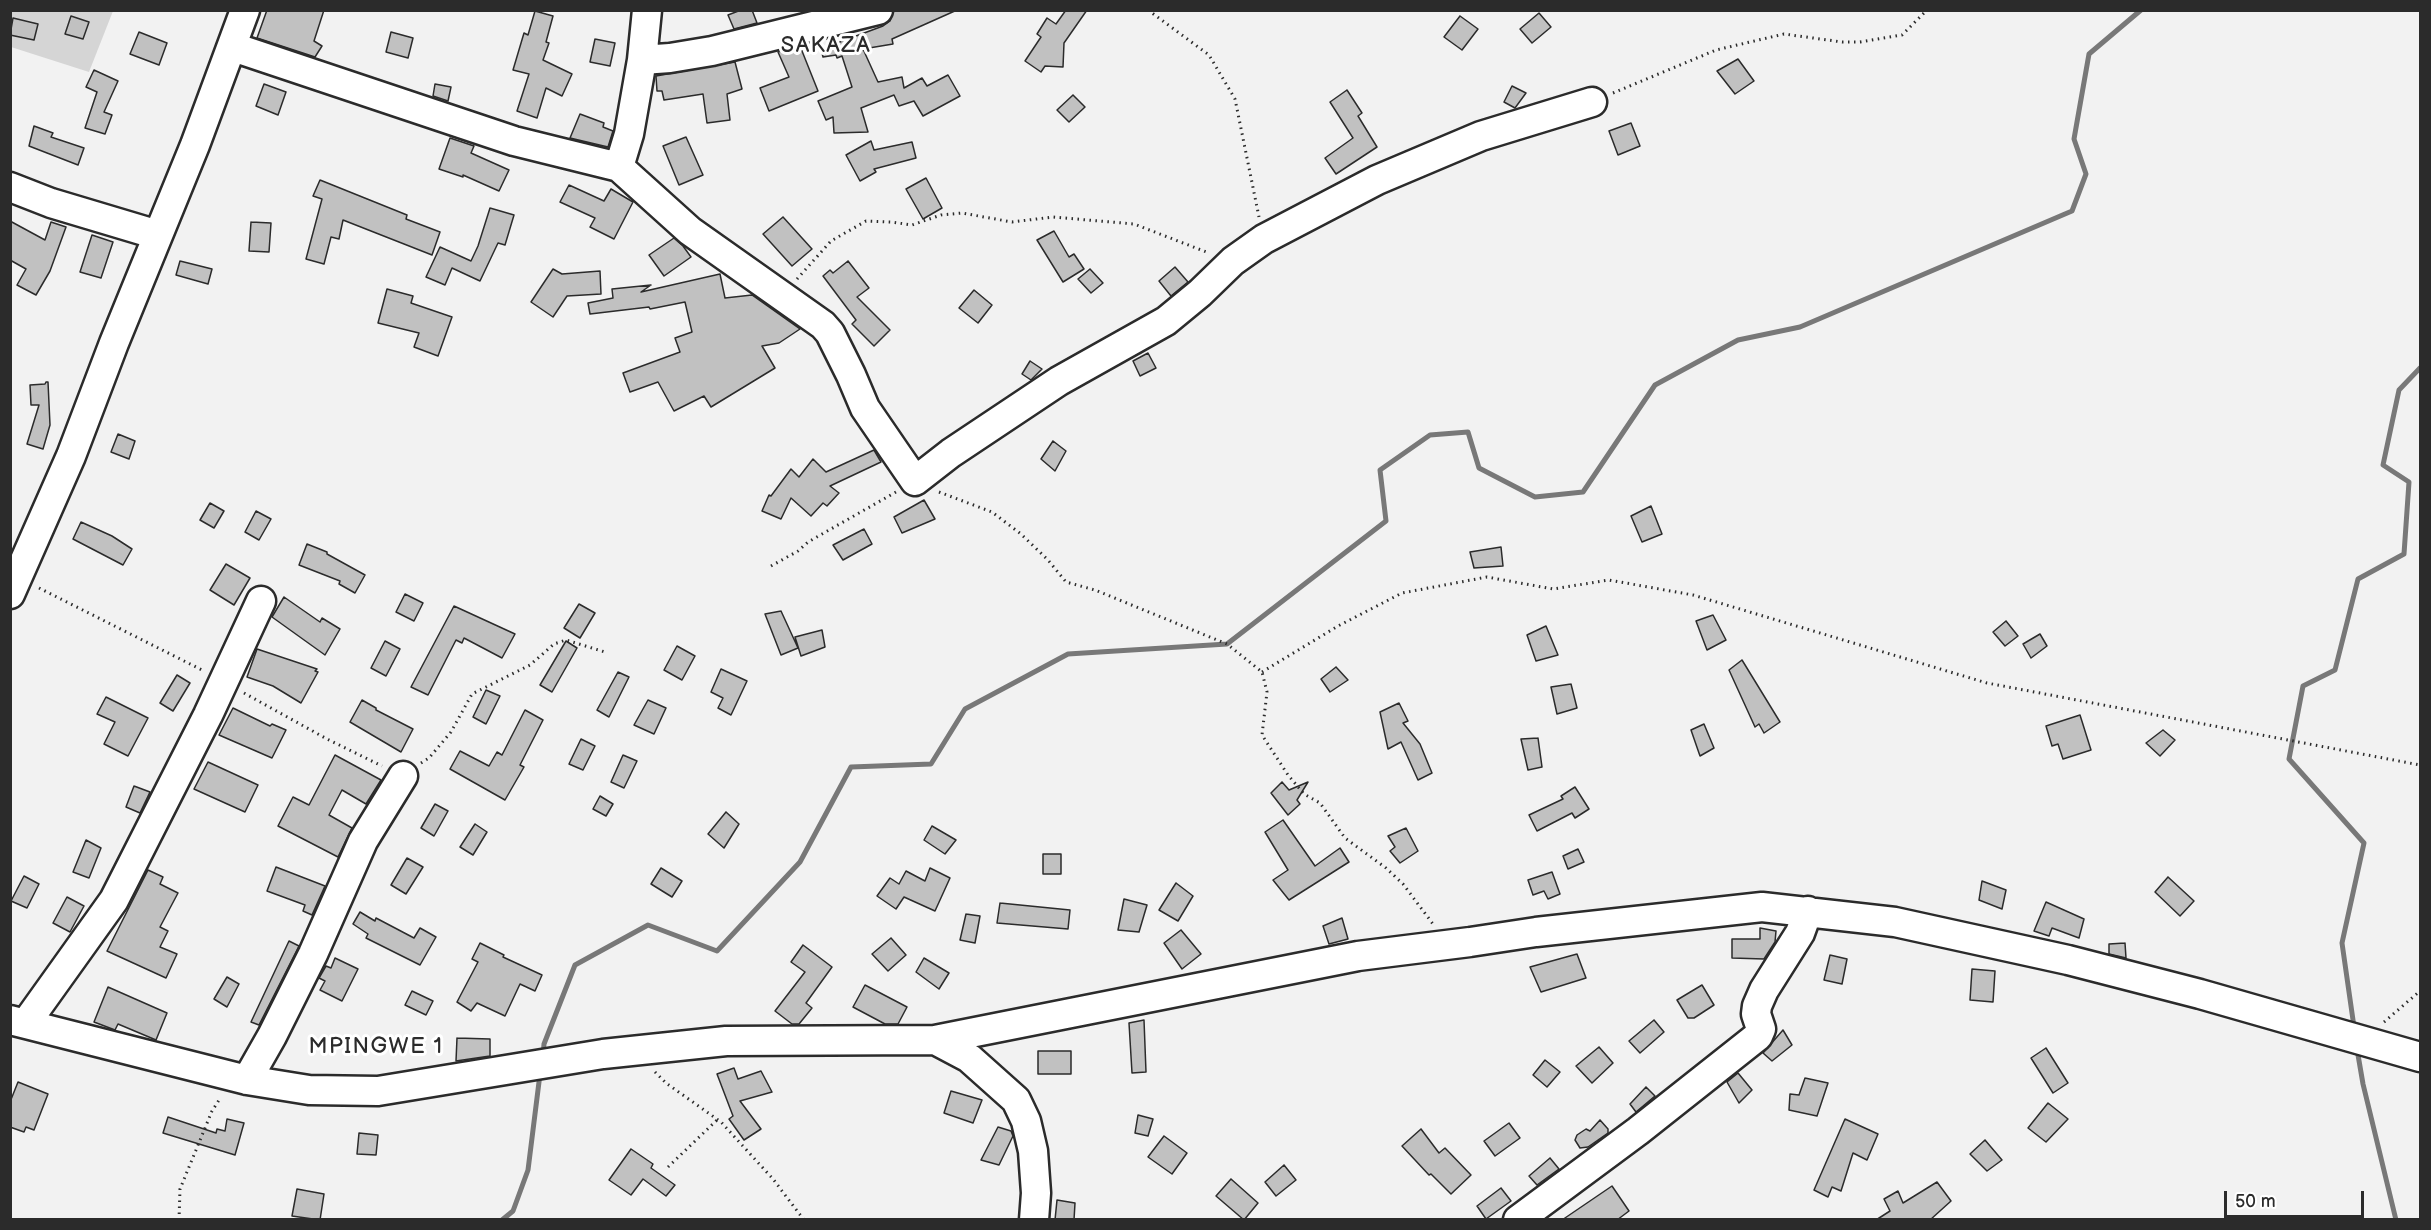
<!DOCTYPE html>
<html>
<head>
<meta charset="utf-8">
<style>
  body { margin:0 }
  #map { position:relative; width:2431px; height:1230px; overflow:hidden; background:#f2f2f2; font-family:"Balsamiq Sans",sans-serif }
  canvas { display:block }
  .frame { position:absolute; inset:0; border:12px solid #2b2b2b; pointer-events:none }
  .scale { position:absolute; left:2224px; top:1191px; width:140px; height:27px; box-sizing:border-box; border:3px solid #2b2b2b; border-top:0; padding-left:8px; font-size:18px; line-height:21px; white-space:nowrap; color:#2b2b2b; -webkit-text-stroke:4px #fff; paint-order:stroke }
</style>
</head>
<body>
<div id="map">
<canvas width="2431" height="1230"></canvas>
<div class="frame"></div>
<div class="scale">50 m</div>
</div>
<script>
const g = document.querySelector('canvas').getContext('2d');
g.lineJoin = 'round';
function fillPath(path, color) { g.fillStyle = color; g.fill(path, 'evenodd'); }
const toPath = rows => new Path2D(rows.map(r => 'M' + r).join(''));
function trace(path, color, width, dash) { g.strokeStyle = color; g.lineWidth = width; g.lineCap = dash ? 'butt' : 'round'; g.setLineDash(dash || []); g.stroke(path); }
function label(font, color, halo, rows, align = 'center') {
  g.font = font + ' "Balsamiq Sans",sans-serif'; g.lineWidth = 6; g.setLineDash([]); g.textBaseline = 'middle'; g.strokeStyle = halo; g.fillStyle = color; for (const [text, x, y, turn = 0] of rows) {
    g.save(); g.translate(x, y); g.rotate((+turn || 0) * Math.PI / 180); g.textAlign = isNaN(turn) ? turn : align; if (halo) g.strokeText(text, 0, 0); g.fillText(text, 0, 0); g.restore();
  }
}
const green = toPath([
  [11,11,113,11,89,72,11,47]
]);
const stream = toPath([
  [2354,1027,2342,943,2364,843,2289,759,2303,686,2335,670,2358,579,2404,554,2409,482,2383,465,2399,390,2420,368],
  [2357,1049,2363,1084,2396,1220],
  [543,1056,544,1044,575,965,648,925,717,951,800,862,851,767,931,764,965,709,1068,654,1227,644,1386,521,1380,470,1430,435,1468,432,1479,468,1535,497,1583,492,1655,385,1738,340,1800,327,2072,211,2086,174,2074,139,2089,54,2141,10],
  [502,1220,513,1211,528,1170,540,1074]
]);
const building = toPath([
  [267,10,324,10,314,41,322,46,315,57,257,38,267,10],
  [741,10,752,10,757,23,734,29,728,15,741,10],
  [894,10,957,10,892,39,893,44,863,49,878,82,902,77,904,88,922,78,927,86,948,75,960,96,923,116,914,101,899,106,894,95,861,108,868,132,834,133,833,117,826,120,818,101,852,87,842,56,837,58,836,55,823,57,821,49,883,26,890,21,894,10],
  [1066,10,1087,10,1064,43,1063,67,1045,66,1041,72,1025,61,1041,37,1037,34,1047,18,1056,24,1066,10],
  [535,11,553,16,546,42,549,43,543,60,572,74,562,96,546,88,537,118,517,111,529,74,513,70,524,33,528,35,535,11],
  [1539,13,1551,27,1532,43,1520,29,1539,13],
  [71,16,89,22,83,39,65,34,71,16],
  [1460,16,1478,29,1462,50,1444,37,1460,16],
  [13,18,38,24,34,40,10,35,13,18],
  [139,32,167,43,159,65,130,54,139,32],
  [391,32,413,38,408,58,386,52,391,32],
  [595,39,615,43,610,66,590,62,595,39],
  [800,46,818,91,769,111,760,88,789,77,778,52,800,46],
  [1738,59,1754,81,1735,94,1717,71,1738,59],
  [735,62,742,89,727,94,730,120,707,123,703,94,664,100,662,91,657,91,656,76,735,62],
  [94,70,118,81,104,112,112,115,105,134,85,128,97,92,86,87,94,70],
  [264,84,286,92,278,115,256,106,264,84],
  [435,84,451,87,448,101,433,96,435,84],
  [1512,86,1526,93,1515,108,1504,102,1512,86],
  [1347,90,1362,113,1358,116,1377,147,1336,174,1325,158,1353,138,1330,102,1347,90],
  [1073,95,1085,107,1069,122,1057,110,1073,95],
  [580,114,604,123,603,127,613,131,608,147,570,138,580,114],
  [1631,123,1640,146,1618,155,1609,131,1631,123],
  [34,126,53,133,51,137,84,148,78,165,29,146,34,126],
  [686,137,703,175,679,185,663,146,686,137],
  [450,138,474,146,471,153,509,170,499,191,463,175,463,177,439,169,450,138],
  [871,141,874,150,912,142,916,158,874,169,876,172,860,181,846,155,871,141],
  [926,178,942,208,923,219,906,189,926,178],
  [320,180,407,215,406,219,440,232,432,255,343,220,339,239,331,237,324,264,306,259,322,199,313,196,320,180],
  [569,185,604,201,611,189,633,202,614,239,590,227,595,218,560,202,569,185],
  [490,208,514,215,505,245,498,243,480,281,452,268,445,285,426,277,440,247,471,261,478,246,490,208],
  [783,217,812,249,792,266,763,234,783,217],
  [10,221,45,240,51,222,66,227,50,271,36,295,17,285,26,269,10,260,10,221],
  [251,222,271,223,269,252,249,251,251,222],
  [1054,231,1069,257,1074,254,1084,269,1063,282,1037,240,1054,231],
  [92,235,113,242,101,278,80,272,92,235],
  [674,238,683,246,691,257,664,276,649,255,674,238],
  [180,261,212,269,208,284,176,275,180,261],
  [848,261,869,288,857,297,890,330,874,346,852,324,856,320,823,276,830,270,833,273,848,261],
  [1175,267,1188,282,1171,296,1159,281,1175,267],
  [553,269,562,274,600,271,601,294,567,296,553,317,531,302,553,269],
  [1090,269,1103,283,1091,293,1078,279,1090,269],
  [720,274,725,298,752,295,800,329,779,343,762,346,775,368,711,407,704,396,674,411,658,382,630,392,623,373,680,352,675,338,692,332,685,302,650,309,649,307,590,314,588,303,613,298,612,289,651,285,641,292,720,274],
  [387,289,413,296,411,303,452,317,438,356,414,347,419,333,378,323,387,289],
  [974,290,992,305,978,323,959,308,974,290],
  [1148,353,1156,368,1140,376,1133,361,1148,353],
  [1030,361,1042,369,1031,380,1022,374,1030,361],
  [46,382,48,382,50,425,43,449,27,444,39,405,31,405,30,385,45,384,46,382],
  [118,434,135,441,129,459,111,452,118,434],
  [1053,441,1066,451,1055,471,1041,459,1053,441],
  [874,450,881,462,830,486,839,493,827,506,823,503,811,516,791,498,781,519,762,511,769,495,771,496,791,469,799,477,813,459,826,472,874,450],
  [924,500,935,519,902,533,894,517,924,500],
  [210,503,224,511,214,528,200,520,210,503],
  [1651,506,1662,534,1642,542,1631,516,1651,506],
  [256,511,271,519,259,540,245,532,256,511],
  [81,522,112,536,132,549,123,565,73,539,81,522],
  [864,529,872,544,843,560,833,545,864,529],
  [307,544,327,552,327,554,365,575,355,593,339,584,340,581,299,565,307,544],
  [1501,547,1503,566,1474,568,1470,552,1501,547],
  [226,564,250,578,234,605,210,590,226,564],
  [405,594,423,603,414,621,396,612,405,594],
  [284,597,320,622,322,618,340,629,325,655,272,617,284,597],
  [579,604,595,613,580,638,564,628,579,604],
  [454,606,515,634,502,658,464,638,462,643,456,640,428,695,411,687,454,606],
  [781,611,798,648,781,655,765,614,781,611],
  [1713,615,1726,640,1707,650,1696,621,1713,615],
  [2006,621,2018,636,2005,646,1993,632,2006,621],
  [1546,626,1558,655,1536,661,1527,635,1546,626],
  [822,630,825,647,801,656,795,637,822,630],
  [2040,634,2047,646,2031,658,2023,644,2040,634],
  [385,641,400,649,386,676,371,668,385,641],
  [566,641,577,648,552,692,540,685,566,641],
  [677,646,695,656,682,680,664,670,677,646],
  [257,649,317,669,315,671,318,672,301,703,273,686,247,677,257,649],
  [1742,660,1780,722,1764,733,1759,724,1755,727,1729,670,1742,660],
  [1336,667,1348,680,1330,692,1321,679,1336,667],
  [721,669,747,681,731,715,718,708,723,698,711,692,721,669],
  [618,672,629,677,609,717,597,710,618,672],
  [177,675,190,683,173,711,160,703,177,675],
  [1571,684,1577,708,1557,714,1551,687,1571,684],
  [486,690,500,696,486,724,473,717,486,690],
  [106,697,148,718,128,756,104,744,115,722,97,714,106,697],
  [362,700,376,708,376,710,413,729,401,752,350,722,362,700],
  [648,700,666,708,654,734,634,725,648,700],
  [1399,703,1408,721,1403,723,1420,744,1432,773,1418,780,1401,742,1388,749,1380,712,1399,703],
  [233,708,270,726,272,724,286,730,272,758,219,735,233,708],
  [525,710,543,720,520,765,524,767,505,800,450,769,460,751,489,766,497,752,502,755,525,710],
  [2080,715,2091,750,2063,759,2058,744,2052,746,2046,726,2080,715],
  [1704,724,1714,748,1700,756,1691,730,1704,724],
  [2163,730,2175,740,2160,756,2146,743,2163,730],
  [1538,738,1542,767,1528,770,1521,739,1538,738],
  [581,739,595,746,583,770,569,764,581,739],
  [335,755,381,780,366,804,342,790,329,815,352,828,338,857,278,826,293,797,309,805,335,755],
  [623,755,637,761,624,788,611,782,623,755],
  [208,762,258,785,245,812,194,789,208,762],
  [1282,782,1289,790,1308,782,1297,800,1300,804,1288,815,1271,793,1282,782],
  [134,786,150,792,140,813,126,807,134,786],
  [1575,787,1589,809,1575,818,1572,813,1537,831,1529,815,1563,799,1561,796,1575,787],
  [600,796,613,804,606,816,593,809,600,796],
  [435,804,448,811,434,836,421,828,435,804],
  [726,812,739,824,724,848,708,834,726,812],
  [1283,820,1315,866,1340,848,1349,862,1289,900,1273,880,1288,870,1265,832,1283,820],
  [475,824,487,832,473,855,460,847,475,824],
  [932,826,956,840,945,854,924,840,932,826],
  [1406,828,1418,851,1400,863,1390,851,1395,847,1388,836,1406,828],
  [86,840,101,848,89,878,73,872,86,840],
  [1578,849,1584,862,1568,869,1563,856,1578,849],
  [1043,854,1061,854,1061,874,1043,874,1043,854],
  [407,858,423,867,406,894,391,885,407,858],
  [276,867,325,886,312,915,303,911,305,905,267,891,276,867],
  [661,868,682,881,672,897,651,884,661,868],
  [930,868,950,878,935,911,904,897,896,909,877,896,890,878,899,884,906,871,925,881,930,868],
  [148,870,163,877,160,884,178,893,160,927,168,931,160,947,177,954,166,978,107,951,148,870],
  [1552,872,1560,894,1548,899,1544,891,1533,895,1528,880,1552,872],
  [24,876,39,884,27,908,11,901,24,876],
  [2168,877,2194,901,2180,916,2155,892,2168,877],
  [1982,881,2006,890,2002,909,1979,900,1982,881],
  [1176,883,1193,896,1178,921,1159,910,1176,883],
  [67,897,84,906,70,932,53,923,67,897],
  [1124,899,1147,905,1139,932,1118,930,1124,899],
  [2046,902,2084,919,2079,938,2052,928,2049,936,2034,931,2046,902],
  [1000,903,1070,910,1068,929,997,923,1000,903],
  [360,912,375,921,376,918,414,938,420,928,436,937,420,965,366,938,368,934,353,924,360,912],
  [966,914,980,916,975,943,960,940,966,914],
  [1342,918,1348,939,1329,944,1323,926,1342,918],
  [1760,928,1776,931,1775,942,1764,959,1732,958,1732,939,1760,939,1760,928],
  [1181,930,1201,954,1182,969,1164,943,1181,930],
  [891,938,906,955,888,971,872,954,891,938],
  [289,941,299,946,259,1025,251,1022,289,941],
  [480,943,504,955,503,957,542,975,535,991,520,984,505,1016,477,1003,471,1011,457,1002,478,962,472,959,480,943],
  [2125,943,2126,958,2109,954,2109,944,2125,943],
  [803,945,832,967,806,1003,812,1008,799,1024,792,1024,775,1011,805,972,791,962,803,945],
  [1577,954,1586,978,1541,992,1530,967,1577,954],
  [1830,955,1847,959,1842,984,1824,980,1830,955],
  [335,958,358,969,342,1001,320,990,325,981,319,978,326,966,331,968,335,958],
  [924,958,949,973,939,989,916,972,924,958],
  [1972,969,1995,971,1993,1002,1970,1000,1972,969],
  [227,977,239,984,227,1007,214,999,227,977],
  [865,985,907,1007,898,1024,885,1024,853,1007,865,985],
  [1702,985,1714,1005,1694,1018,1688,1018,1677,1000,1702,985],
  [108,987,167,1013,156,1040,118,1024,115,1030,94,1022,108,987],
  [412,991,433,1001,426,1015,405,1005,412,991],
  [1144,1020,1146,1072,1132,1073,1129,1023,1144,1020],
  [1654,1020,1664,1032,1640,1053,1629,1041,1654,1020],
  [1783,1030,1792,1045,1772,1061,1763,1053,1783,1030],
  [457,1038,490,1039,490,1056,456,1061,457,1038],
  [1599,1047,1613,1063,1592,1083,1576,1066,1599,1047],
  [2046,1048,2068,1083,2053,1093,2031,1058,2046,1048],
  [1038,1051,1071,1051,1071,1074,1038,1074,1038,1051],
  [1545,1060,1560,1072,1547,1087,1533,1075,1545,1060],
  [734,1068,738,1079,761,1071,772,1092,740,1101,761,1129,744,1140,729,1119,733,1116,717,1074,734,1068],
  [1738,1073,1752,1090,1739,1103,1727,1082,1738,1073],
  [1805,1078,1828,1083,1817,1116,1789,1110,1790,1094,1799,1095,1805,1078],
  [18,1082,48,1094,34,1130,26,1127,24,1132,10,1127,10,1102,18,1082],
  [1646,1087,1655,1096,1636,1112,1630,1104,1646,1087],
  [951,1091,982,1100,973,1123,944,1113,951,1091],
  [2048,1103,2068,1119,2046,1142,2028,1128,2048,1103],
  [1138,1115,1153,1119,1148,1136,1135,1133,1138,1115],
  [168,1117,216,1133,217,1129,225,1131,227,1119,244,1123,235,1155,163,1133,168,1117],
  [1845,1119,1878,1134,1867,1160,1853,1153,1841,1191,1832,1187,1828,1197,1814,1190,1845,1119],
  [1600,1120,1608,1129,1608,1133,1588,1147,1580,1148,1575,1140,1577,1135,1586,1129,1590,1131,1600,1120],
  [1509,1123,1520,1138,1495,1156,1484,1141,1509,1123],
  [998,1127,1011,1131,1013,1136,999,1165,981,1160,998,1127],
  [1421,1129,1439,1153,1445,1148,1471,1175,1451,1194,1431,1174,1429,1175,1402,1146,1421,1129],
  [359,1133,378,1135,376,1155,357,1154,359,1133],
  [1164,1136,1187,1153,1172,1174,1148,1157,1164,1136],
  [1985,1140,2002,1160,1987,1171,1970,1154,1985,1140],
  [631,1149,653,1164,651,1168,675,1185,666,1196,643,1179,631,1195,609,1180,631,1149],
  [1550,1158,1559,1169,1537,1185,1529,1176,1550,1158],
  [1284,1165,1296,1180,1276,1196,1265,1182,1284,1165],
  [1231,1179,1258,1203,1244,1220,1216,1196,1231,1179],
  [1937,1182,1951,1201,1930,1220,1876,1220,1890,1211,1884,1199,1898,1191,1903,1203,1937,1182],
  [1612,1186,1629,1211,1617,1220,1562,1220,1612,1186],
  [1501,1188,1511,1201,1486,1219,1477,1206,1501,1188],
  [297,1189,324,1194,320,1220,292,1216,297,1189],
  [1057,1200,1075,1203,1074,1220,1055,1220,1057,1200]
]);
const path = toPath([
  [1148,10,1209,55,1235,99,1259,217],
  [1613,93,1716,50,1784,34,1842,42,1860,42,1902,35,1927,10],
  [797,279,831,241,866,221,891,222,912,225,941,215,962,213,1012,222,1053,217,1134,224,1209,253],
  [939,492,992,512,1021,534,1048,560,1066,582,1095,590,1227,644,1262,672,1267,692,1262,735,1288,775,1304,794,1320,803,1345,838,1386,868,1403,884,1433,924],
  [771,566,798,551,808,542,896,492],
  [39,588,204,671],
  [1262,672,1338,626,1402,593,1487,577,1553,589,1609,580,1693,595,1987,683,2420,765],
  [244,693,327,739,382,766],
  [421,763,429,758,451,732,472,694,530,665,554,644,566,640,605,652],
  [2384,1022,2420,991],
  [655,1072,666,1083,721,1122,773,1179,804,1220],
  [668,1167,717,1120],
  [179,1220,180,1189,212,1111,221,1097]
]);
const minor = toPath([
  [233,47,514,141,619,167,690,231,823,325,830,333,851,375,865,408,915,481,951,453,1059,381,1166,321,1200,293,1233,261,1264,239,1377,180,1481,136,1592,102],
  [642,60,670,58,712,51,878,10],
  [619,167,629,134,642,60,647,10],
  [10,187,51,203,158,235],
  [10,594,71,456,114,343,195,145,245,10],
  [10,1020,247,1080,309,1090,378,1091,603,1054,726,1041,935,1040,1358,956,1470,942,1536,932,1762,907,1895,922,2068,960,2200,994,2420,1057],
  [26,1023,114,900,208,715,261,601],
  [935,1040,969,1058,1016,1100,1026,1121,1033,1151,1036,1193,1034,1220],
  [247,1080,272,1036,313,954,363,841,403,776],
  [1518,1220,1638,1131,1758,1036,1761,1029,1756,1014,1757,1006,1764,990,1800,933,1808,911]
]);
const quarterNames = [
  ["SAKAZA",826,46],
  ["MPINGWE 1",376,1047]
];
fillPath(green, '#d5d5d5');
trace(stream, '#787878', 5);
fillPath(building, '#c1c1c1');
trace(building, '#2b2b2b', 1.5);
trace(minor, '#2b2b2b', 33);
trace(path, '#2b2b2b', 3, [1.5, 4.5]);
trace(minor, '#fff', 28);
g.letterSpacing = '1.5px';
label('22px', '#2b2b2b', '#fff', quarterNames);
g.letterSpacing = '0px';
</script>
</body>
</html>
